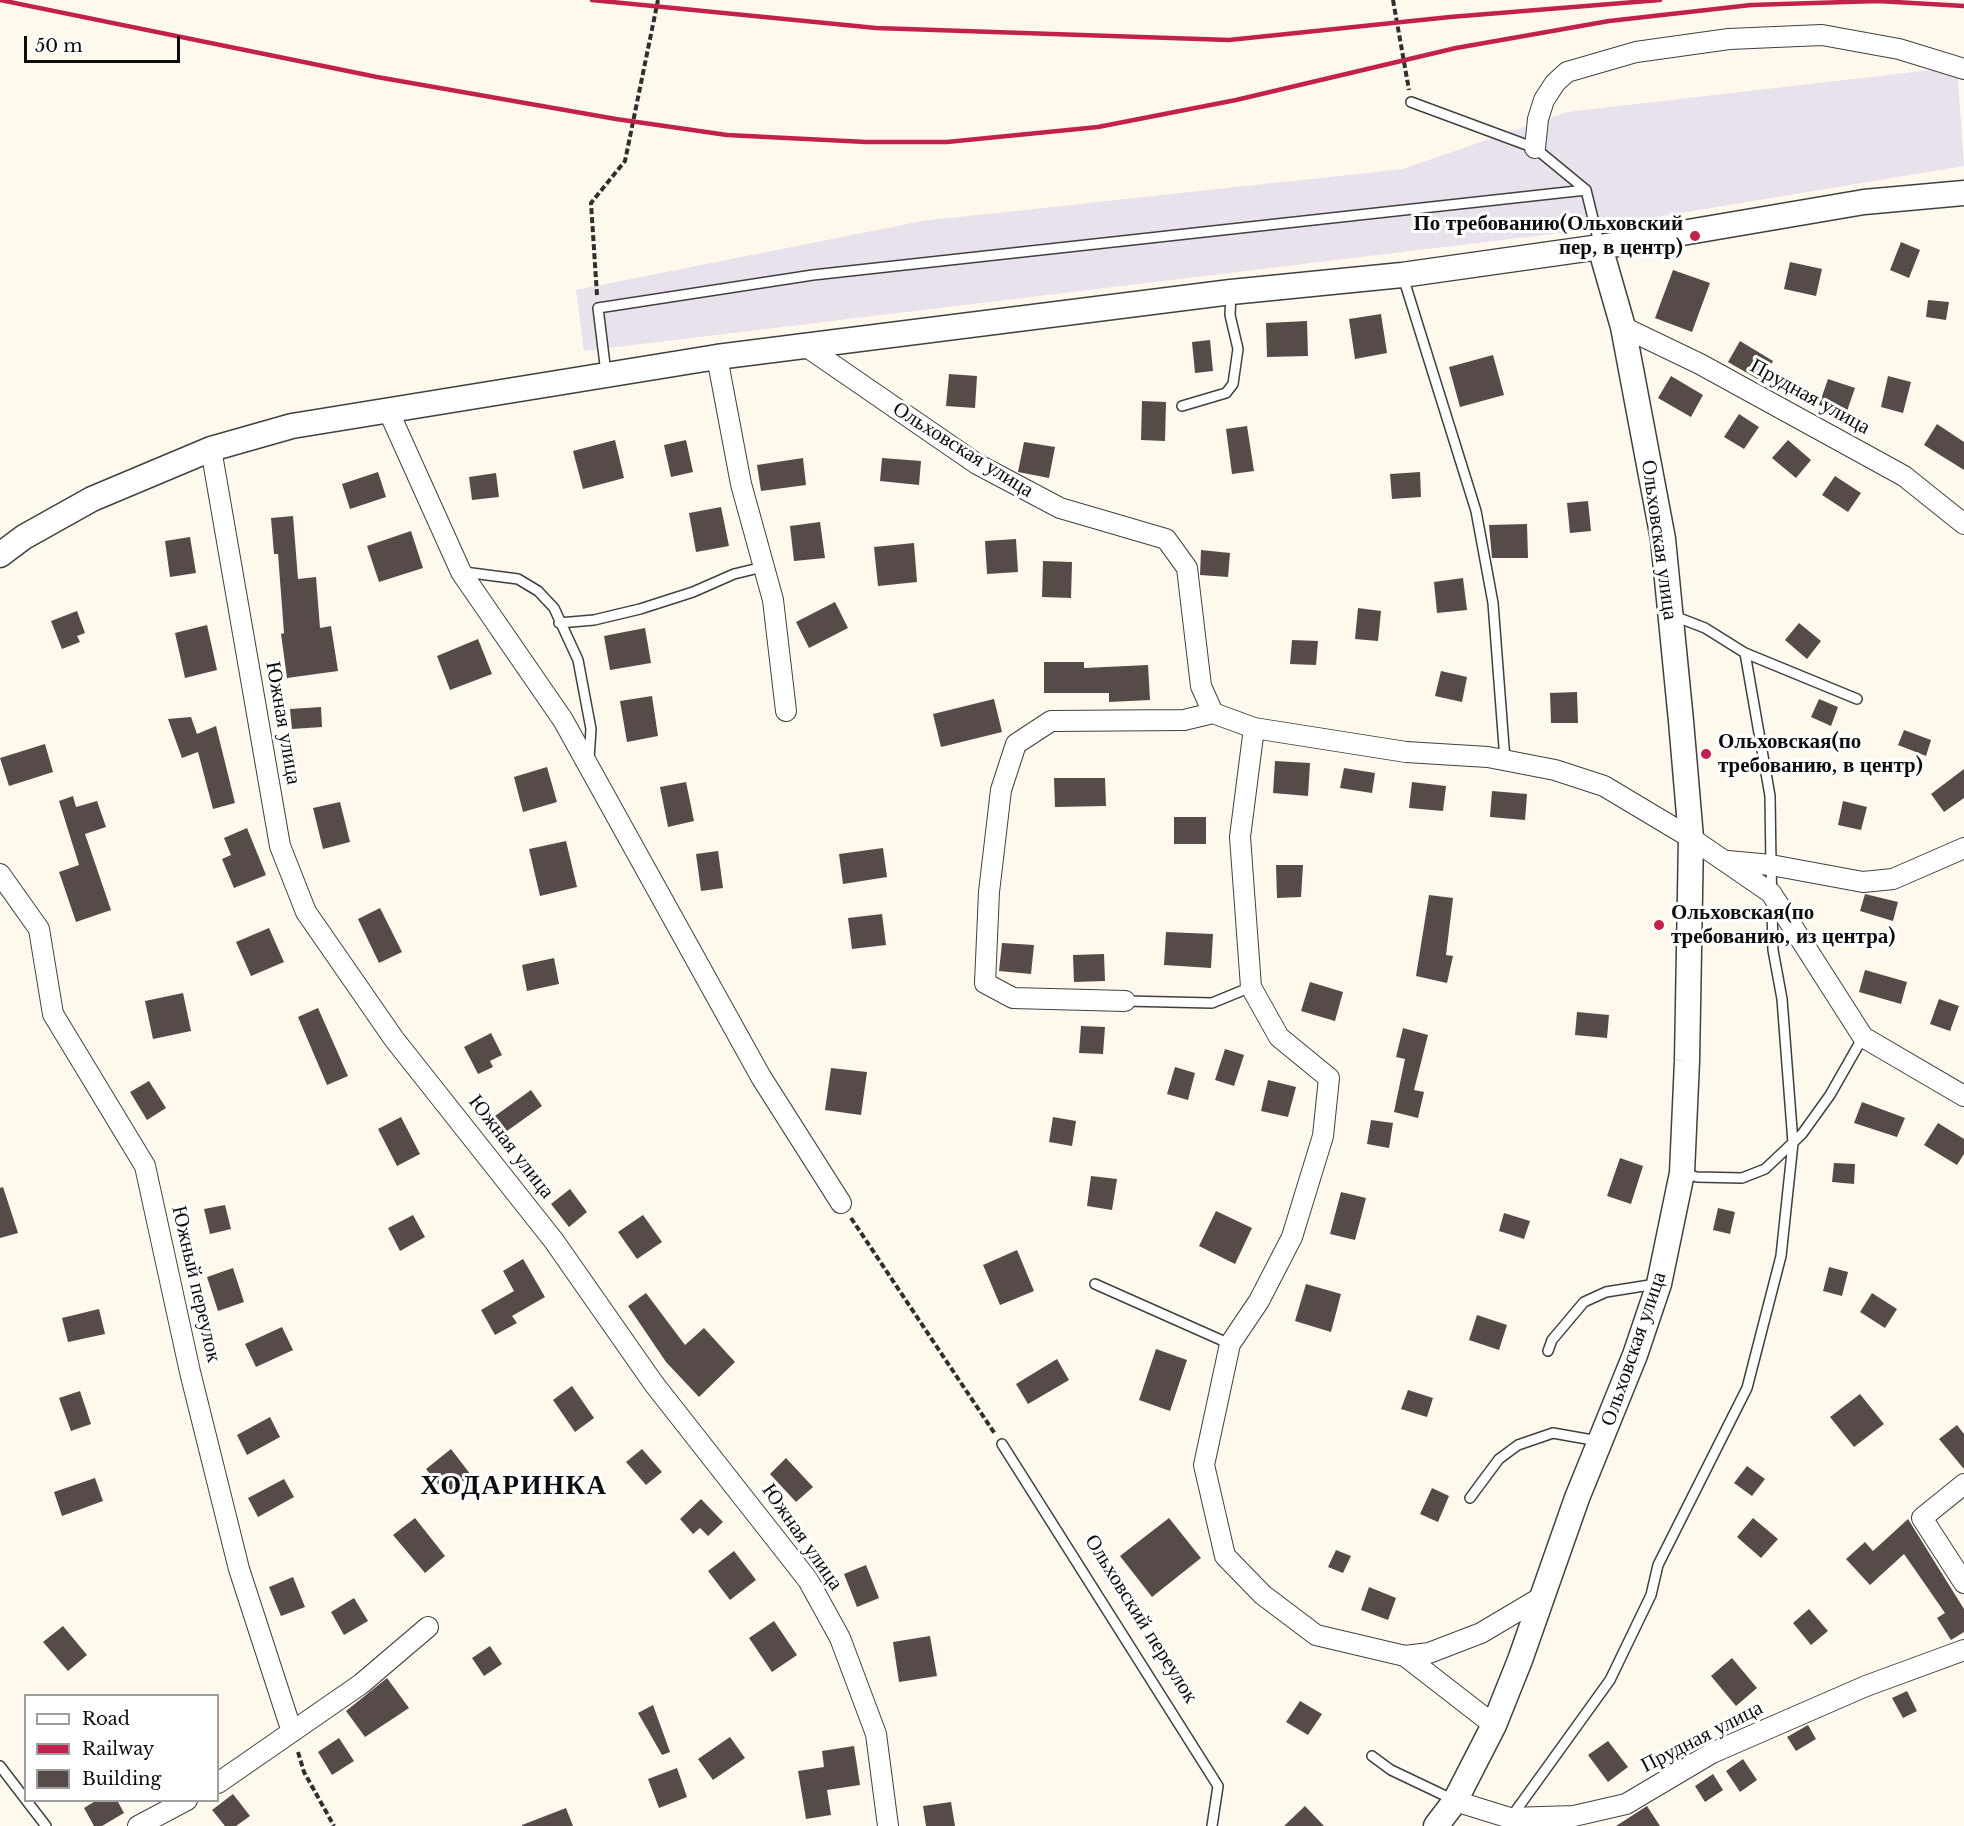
<!DOCTYPE html>
<html>
<head>
<meta charset="utf-8">
<style>
  body { margin:0 }
  #map { position:relative; width:1964px; height:1826px; overflow:hidden; background:#fff8ed; font-family:"Libre Baskerville",serif }
  canvas { display:block }
  .legend { position:absolute; left:24px; top:1694px; width:195px; height:108px; box-sizing:border-box; background:#fff; border:2px solid #9e9e9e; margin:0; padding:8px 10px; list-style:none; font-size:18px; color:#0d0d0d }
  .legend li { display:flex; align-items:center; gap:12px; height:30px }
  .legend b { width:30px; border:2px solid #9e9e9e }
  .scale { position:absolute; left:24px; top:36px; width:156px; height:27px; box-sizing:border-box; border:3px solid #0d0d0d; border-top:0; padding-left:8px; font-size:18px; line-height:21px; white-space:nowrap; color:#0d0d0d; -webkit-text-stroke:4px #fff; paint-order:stroke }
</style>
</head>
<body>
<div id="map">
<canvas width="1964" height="1826"></canvas>
<ul class="legend">
<li><b style="height:8px;background:#fff"></b>Road</li>
<li><b style="height:8px;background:#c2214c"></b>Railway</li>
<li><b style="height:16px;background:#564b49"></b>Building</li>
</ul>
<div class="scale">50 m</div>
</div>
<script>
const g = document.querySelector('canvas').getContext('2d');
g.lineJoin = 'round';
function fillPath(path, color) { g.fillStyle = color; g.fill(path, 'evenodd'); }
const toPath = rows => new Path2D(rows.map(r => 'M' + r).join(''));
function trace(path, color, width, dash) { g.strokeStyle = color; g.lineWidth = width; g.lineCap = dash ? 'butt' : 'round'; g.setLineDash(dash || []); g.stroke(path); }
function label(font, color, halo, rows, align = 'center') {
  g.font = font + ' "Libre Baskerville",serif'; g.lineWidth = 6; g.setLineDash([]); g.textBaseline = 'middle'; g.strokeStyle = halo; g.fillStyle = color; for (const [text, x, y, turn = 0] of rows) {
    g.save(); g.translate(x, y); g.rotate((+turn || 0) * Math.PI / 180); g.textAlign = isNaN(turn) ? turn : align; if (halo) g.strokeText(text, 0, 0); g.fillText(text, 0, 0); g.restore();
  }
}
const industrial = toPath([
  [1957,67,1964,166,1560,233,584,351,576,290,922,221,1403,169,1567,112]
]);
const building = toPath([
  [1901,242,1920,250,1909,278,1890,270],
  [1790,262,1822,269,1816,296,1784,289],
  [1673,270,1710,283,1692,332,1655,318],
  [1928,300,1949,302,1946,320,1926,317],
  [1381,314,1387,353,1355,359,1349,319],
  [1307,321,1308,356,1267,357,1266,323],
  [1210,340,1213,371,1195,373,1192,342],
  [1740,341,1773,361,1761,381,1728,362],
  [1493,355,1504,395,1460,407,1449,367],
  [949,374,977,376,975,408,946,406],
  [1671,376,1703,395,1691,417,1658,398],
  [1888,376,1911,382,1903,413,1881,407],
  [1828,379,1855,388,1846,414,1819,405],
  [1142,401,1166,402,1165,441,1141,440],
  [1739,414,1759,427,1744,449,1724,437],
  [1937,424,1964,442,1964,470,1924,445],
  [1247,426,1254,471,1232,474,1226,429],
  [615,440,624,478,583,489,573,451],
  [686,440,693,472,671,477,664,445],
  [1788,440,1811,460,1796,478,1772,458],
  [1024,442,1055,447,1049,478,1018,472],
  [803,458,806,485,761,491,757,465],
  [882,458,921,461,919,485,880,481],
  [378,472,386,497,350,509,342,484],
  [1420,472,1421,497,1392,499,1390,474],
  [496,473,499,497,472,500,469,477],
  [1835,476,1861,493,1848,512,1822,495],
  [1588,501,1591,531,1570,533,1567,503],
  [721,507,729,546,696,552,689,513],
  [293,516,298,579,316,577,320,628,331,626,338,671,287,678,281,634,284,633,278,554,274,554,271,518],
  [820,522,825,558,794,561,790,526],
  [1527,524,1528,558,1492,558,1489,525],
  [411,531,423,568,379,582,367,546],
  [190,537,196,573,170,577,165,541],
  [1016,539,1018,572,987,574,985,541],
  [914,543,917,582,878,586,874,547],
  [1201,550,1230,553,1228,577,1200,575],
  [1043,561,1072,562,1071,598,1042,597],
  [1463,578,1467,610,1437,613,1434,582],
  [835,602,848,628,809,648,796,622],
  [1358,608,1381,611,1378,641,1355,639],
  [77,611,85,633,77,636,80,642,62,649,51,621],
  [1799,623,1821,641,1807,659,1785,640],
  [207,625,217,670,185,678,175,633],
  [645,628,651,663,610,670,604,636],
  [478,639,492,674,450,690,437,656],
  [1292,640,1318,641,1316,665,1290,664],
  [1044,662,1084,662,1084,668,1148,665,1150,700,1109,702,1109,693,1044,693],
  [1441,671,1467,677,1462,702,1435,696],
  [1577,692,1578,723,1551,723,1550,693],
  [652,696,658,736,627,742,620,701],
  [994,699,1002,732,941,747,933,714],
  [1819,699,1838,707,1831,726,1811,717],
  [321,707,322,727,292,729,290,709],
  [191,717,197,734,216,726,235,803,213,809,198,752,182,758,168,719],
  [1904,730,1931,740,1926,756,1898,745],
  [45,744,53,772,9,786,0,758],
  [1275,761,1310,763,1308,796,1273,793],
  [547,767,557,802,523,812,514,777],
  [1344,768,1375,773,1372,793,1340,788],
  [1964,769,1964,798,1944,812,1931,794],
  [1054,778,1105,778,1106,806,1055,807],
  [686,782,694,821,668,827,660,787],
  [1412,782,1446,786,1443,811,1409,808],
  [1492,791,1527,794,1525,820,1490,817],
  [73,796,76,807,97,801,106,827,85,834,111,910,76,922,59,872,79,865,59,801],
  [1843,801,1867,807,1861,830,1838,825],
  [340,802,350,842,323,849,313,808],
  [1174,817,1206,817,1206,844,1174,844],
  [247,828,266,875,234,888,222,859,231,855,224,838],
  [566,841,577,887,540,896,529,849],
  [883,848,887,877,843,884,839,854],
  [718,851,723,888,701,891,696,854],
  [1276,865,1303,865,1301,897,1277,898],
  [1865,894,1898,902,1893,921,1860,911],
  [1429,895,1453,898,1446,955,1453,956,1447,983,1416,976],
  [380,908,402,952,379,963,358,919],
  [882,914,886,945,852,949,848,918],
  [269,928,284,962,251,976,236,942],
  [1166,932,1213,934,1211,968,1164,965],
  [1002,943,1034,945,1031,974,999,971],
  [1104,954,1105,981,1074,982,1073,955],
  [554,958,559,984,527,991,522,965],
  [1865,970,1907,982,1901,1004,1859,992],
  [1310,982,1343,992,1335,1021,1301,1011],
  [183,993,191,1031,153,1039,145,1001],
  [1939,999,1959,1006,1950,1031,1930,1024],
  [318,1008,348,1076,327,1085,298,1017],
  [1577,1012,1609,1015,1607,1038,1575,1035],
  [1081,1026,1105,1027,1103,1054,1079,1053],
  [1403,1028,1428,1035,1414,1090,1424,1092,1418,1118,1394,1112,1405,1059,1396,1057],
  [491,1033,502,1055,490,1061,493,1067,478,1074,464,1047],
  [1225,1049,1244,1055,1234,1086,1215,1080],
  [1175,1067,1195,1073,1188,1100,1167,1094],
  [831,1068,867,1072,861,1115,825,1110],
  [1268,1080,1296,1087,1288,1117,1261,1111],
  [149,1081,166,1108,147,1120,130,1092],
  [531,1090,542,1106,500,1136,488,1121],
  [1862,1102,1905,1118,1897,1137,1854,1123],
  [401,1117,420,1154,397,1166,378,1129],
  [1053,1117,1076,1121,1072,1146,1049,1142],
  [1371,1120,1393,1123,1389,1148,1367,1144],
  [1938,1123,1964,1139,1964,1154,1957,1165,1924,1145],
  [1620,1158,1643,1166,1631,1204,1607,1196],
  [1834,1163,1855,1164,1854,1184,1832,1182],
  [1091,1176,1117,1179,1112,1210,1087,1206],
  [3,1187,18,1233,0,1238,0,1188],
  [570,1189,587,1212,569,1227,551,1204],
  [1341,1192,1366,1198,1355,1240,1330,1234],
  [225,1205,231,1229,210,1234,204,1209],
  [1718,1208,1735,1212,1730,1234,1713,1230],
  [1216,1211,1252,1228,1235,1264,1199,1246],
  [1504,1213,1530,1221,1524,1239,1499,1231],
  [413,1215,425,1237,400,1251,388,1228],
  [643,1215,662,1242,637,1259,618,1232],
  [1017,1250,1034,1291,1000,1305,983,1265],
  [523,1259,545,1297,512,1316,517,1323,495,1335,481,1310,514,1291,503,1271],
  [1829,1267,1848,1272,1842,1296,1823,1291],
  [233,1268,244,1302,218,1311,207,1277],
  [1306,1284,1341,1294,1331,1332,1295,1321],
  [646,1293,685,1345,704,1328,735,1362,699,1397,666,1362,628,1306],
  [1872,1293,1897,1309,1885,1328,1860,1312],
  [99,1309,105,1334,68,1342,62,1318],
  [1477,1315,1507,1325,1499,1350,1469,1340],
  [282,1327,293,1350,256,1367,245,1344],
  [1156,1349,1187,1360,1170,1411,1139,1400],
  [1057,1359,1069,1380,1028,1404,1016,1384],
  [572,1386,594,1418,575,1432,553,1400],
  [1408,1390,1433,1398,1427,1417,1401,1409],
  [80,1391,91,1424,71,1431,59,1398],
  [1860,1394,1884,1424,1854,1447,1830,1417],
  [270,1417,280,1437,247,1455,237,1435],
  [1957,1425,1964,1434,1964,1469,1939,1439],
  [451,1449,471,1475,446,1494,426,1469],
  [642,1449,662,1472,646,1485,626,1462],
  [786,1458,813,1487,796,1502,770,1474],
  [1747,1466,1765,1479,1752,1496,1734,1483],
  [95,1478,103,1501,62,1516,54,1492],
  [284,1479,294,1497,258,1517,248,1498],
  [1432,1488,1449,1496,1438,1522,1420,1514],
  [701,1499,723,1522,708,1536,700,1528,693,1534,680,1519],
  [415,1518,445,1556,425,1573,393,1535],
  [1169,1518,1201,1558,1152,1597,1120,1556],
  [1753,1518,1778,1539,1761,1558,1737,1537],
  [1908,1519,1964,1609,1964,1632,1951,1640,1937,1618,1945,1613,1904,1554,1870,1585,1846,1559,1865,1542,1873,1551],
  [1336,1550,1351,1556,1343,1573,1328,1567],
  [734,1551,756,1580,730,1600,708,1571],
  [866,1565,879,1598,857,1607,844,1574],
  [293,1577,305,1607,281,1616,269,1587],
  [1369,1587,1396,1598,1388,1620,1361,1610],
  [354,1598,368,1621,344,1635,331,1612],
  [1809,1609,1828,1631,1811,1645,1793,1623],
  [774,1621,797,1655,772,1672,749,1638],
  [63,1626,87,1655,68,1671,43,1642],
  [930,1636,937,1676,899,1682,893,1642],
  [490,1646,502,1664,484,1676,472,1658],
  [1732,1658,1757,1688,1736,1706,1711,1676],
  [387,1678,409,1708,365,1737,346,1711],
  [1907,1691,1917,1711,1903,1718,1892,1698],
  [1300,1701,1322,1714,1308,1735,1286,1722],
  [653,1705,670,1752,662,1755,638,1713],
  [1808,1725,1816,1739,1796,1751,1787,1737],
  [730,1737,745,1758,713,1780,698,1759],
  [339,1738,354,1761,332,1775,318,1752],
  [1608,1741,1628,1767,1608,1782,1588,1755],
  [854,1746,860,1785,827,1790,831,1815,806,1819,798,1771,824,1767,822,1751],
  [1743,1759,1757,1780,1740,1792,1726,1771],
  [677,1768,687,1797,659,1808,648,1779],
  [1713,1774,1723,1790,1705,1802,1695,1786],
  [233,1794,250,1816,236,1826,225,1826,212,1810],
  [97,1800,117,1800,124,1813,102,1826,94,1826,84,1808],
  [951,1802,955,1826,926,1826,923,1806],
  [1305,1806,1324,1826,1284,1826],
  [1647,1806,1660,1826,1616,1826],
  [566,1808,573,1826,522,1826,522,1825]
]);
const path = toPath([
  [1393,0,1409,90],
  [597,295,591,203,625,161,658,0],
  [851,1218,995,1434],
  [298,1752,304,1772,334,1826]
]);
const service = toPath([
  [1411,102,1535,148,1586,190],
  [1403,277,1476,511,1493,603,1505,760],
  [606,373,598,308,813,275,1586,190,1600,247],
  [1182,406,1226,393,1233,384,1238,349,1230,315,1231,294],
  [464,572,518,579,538,591,554,608,578,660,591,729,589,759],
  [1674,616,1705,628,1745,653,1770,796,1771,865],
  [559,623,594,620,640,609,693,592,734,574,763,567],
  [1745,653,1857,699],
  [1125,1001,1212,1003,1251,987],
  [1682,1173,1697,1177,1742,1178,1765,1169,1802,1134,1830,1095,1863,1037],
  [1095,1284,1230,1344],
  [1548,1351,1552,1340,1584,1302,1606,1292,1656,1284],
  [1002,1444,1218,1786,1212,1826],
  [1470,1498,1499,1459,1518,1445,1553,1433,1598,1441],
  [1372,1756,1391,1770,1454,1800],
  [0,1766,26,1800],
  [26,1800,46,1826],
  [1512,1816,1610,1680,1651,1595,1658,1565,1747,1388,1781,1256,1793,1143,1782,999,1773,950,1771,865]
]);
const minor = toPath([
  [1535,148,1538,119,1544,100,1555,83,1567,72,1636,52,1729,39,1822,35,1899,49,1964,69],
  [1623,327,1700,364,1904,476,1964,524],
  [804,345,977,464,1060,508,1166,539,1187,568,1201,686,1213,713,1254,728,1406,752,1488,757,1555,770,1604,786,1691,838,1771,893,1863,1037,1964,1096],
  [717,357,741,484,773,600,786,711],
  [388,410,461,572,563,720,761,1077,841,1203],
  [211,449,280,846,306,912,394,1039,554,1241,654,1384,808,1580,840,1638,876,1734,888,1826],
  [1254,728,1240,837,1251,987,1279,1037,1329,1078,1323,1136,1292,1237,1259,1301,1230,1344,1204,1465,1225,1556,1263,1595,1316,1635,1405,1656,1494,1725],
  [1728,861,1771,865,1863,882,1893,879,1964,848],
  [0,874,39,929,53,1014,145,1166,190,1372,239,1569,292,1732],
  [1125,1001,1013,998,985,983,989,892,1001,790,1016,744,1051,721,1184,720,1213,713],
  [1964,1484,1922,1518,1964,1583],
  [1405,1656,1429,1653,1481,1633,1540,1598],
  [218,1783,361,1684,428,1627],
  [1455,1801,1510,1818,1574,1816,1626,1804,1712,1753,1866,1686,1964,1650],
  [138,1826,187,1800]
]);
const tertiary = toPath([
  [0,555,24,537,92,499,211,449,292,426,717,357,1231,292,1402,275,1600,247,1864,202,1964,193],
  [1436,1826,1455,1801,1494,1725,1520,1660,1577,1498,1635,1355,1659,1284,1682,1173,1687,1061,1691,838,1681,721,1663,539,1623,327,1600,247]
]);
const rail = toPath([
  [0,0,377,77,616,119,727,135,866,142,947,142,1098,127,1236,100,1456,48,1609,21,1751,5,1878,1,1964,6],
  [592,0,876,28,1229,40,1450,17,1660,0]
]);
const markers = [
  [1695,236,6,"#c2214c"],
  [1706,754,6,"#c2214c"],
  [1659,925,6,"#c2214c"]
];
const poiNames = [
  ["По требованию(Ольховский",1683,224,"right"],
  ["пер, в центр)",1683,248,"right"],
  ["Ольховская(по",1718,742],
  ["требованию, в центр)",1718,766],
  ["Ольховская(по",1671,913],
  ["требованию, из центра)",1671,937]
];
const streetNames = [
  ["Прудная улица",1810,397,29],
  ["Ольховская улица",963,450,32],
  ["Ольховская улица",1659,540,82],
  ["Южная улица",283,723,80],
  ["Южная улица",511,1147,52],
  ["Южный переулок",196,1284,77],
  ["Ольховская улица",1634,1349,-71],
  ["Южная улица",802,1537,55],
  ["Ольховский переулок",1141,1619,58],
  ["Прудная улица",1702,1737,-27]
];
const districtNames = [
  ["ХОДАРИНКА",514,1486]
];
fillPath(industrial, '#e9e1ec');
fillPath(building, '#564b49');
trace(service, '#404040', 12);
trace(minor, '#404040', 22);
trace(tertiary, '#404040', 27);
trace(path, '#2f2f2f', 4, [6, 3]);
trace(service, '#fff', 9);
trace(minor, '#fff', 20);
trace(tertiary, '#fff', 24);
trace(rail, '#c2214c', 4.5);
for (const [x, y, r, color] of markers) { const dot = new Path2D(); dot.arc(x, y, r, 0, 2 * Math.PI); g.fillStyle = color; g.fill(dot); trace(dot, '#fff', 2); }
label('bold 21px', '#0d0d0d', '#fff', poiNames, 'left');
label('21px', '#0d0d0d', '#fff', streetNames);
g.letterSpacing = '1.5px';
label('bold 27px', '#0d0d0d', '#fff', districtNames);
g.letterSpacing = '0px';
</script>
</body>
</html>
